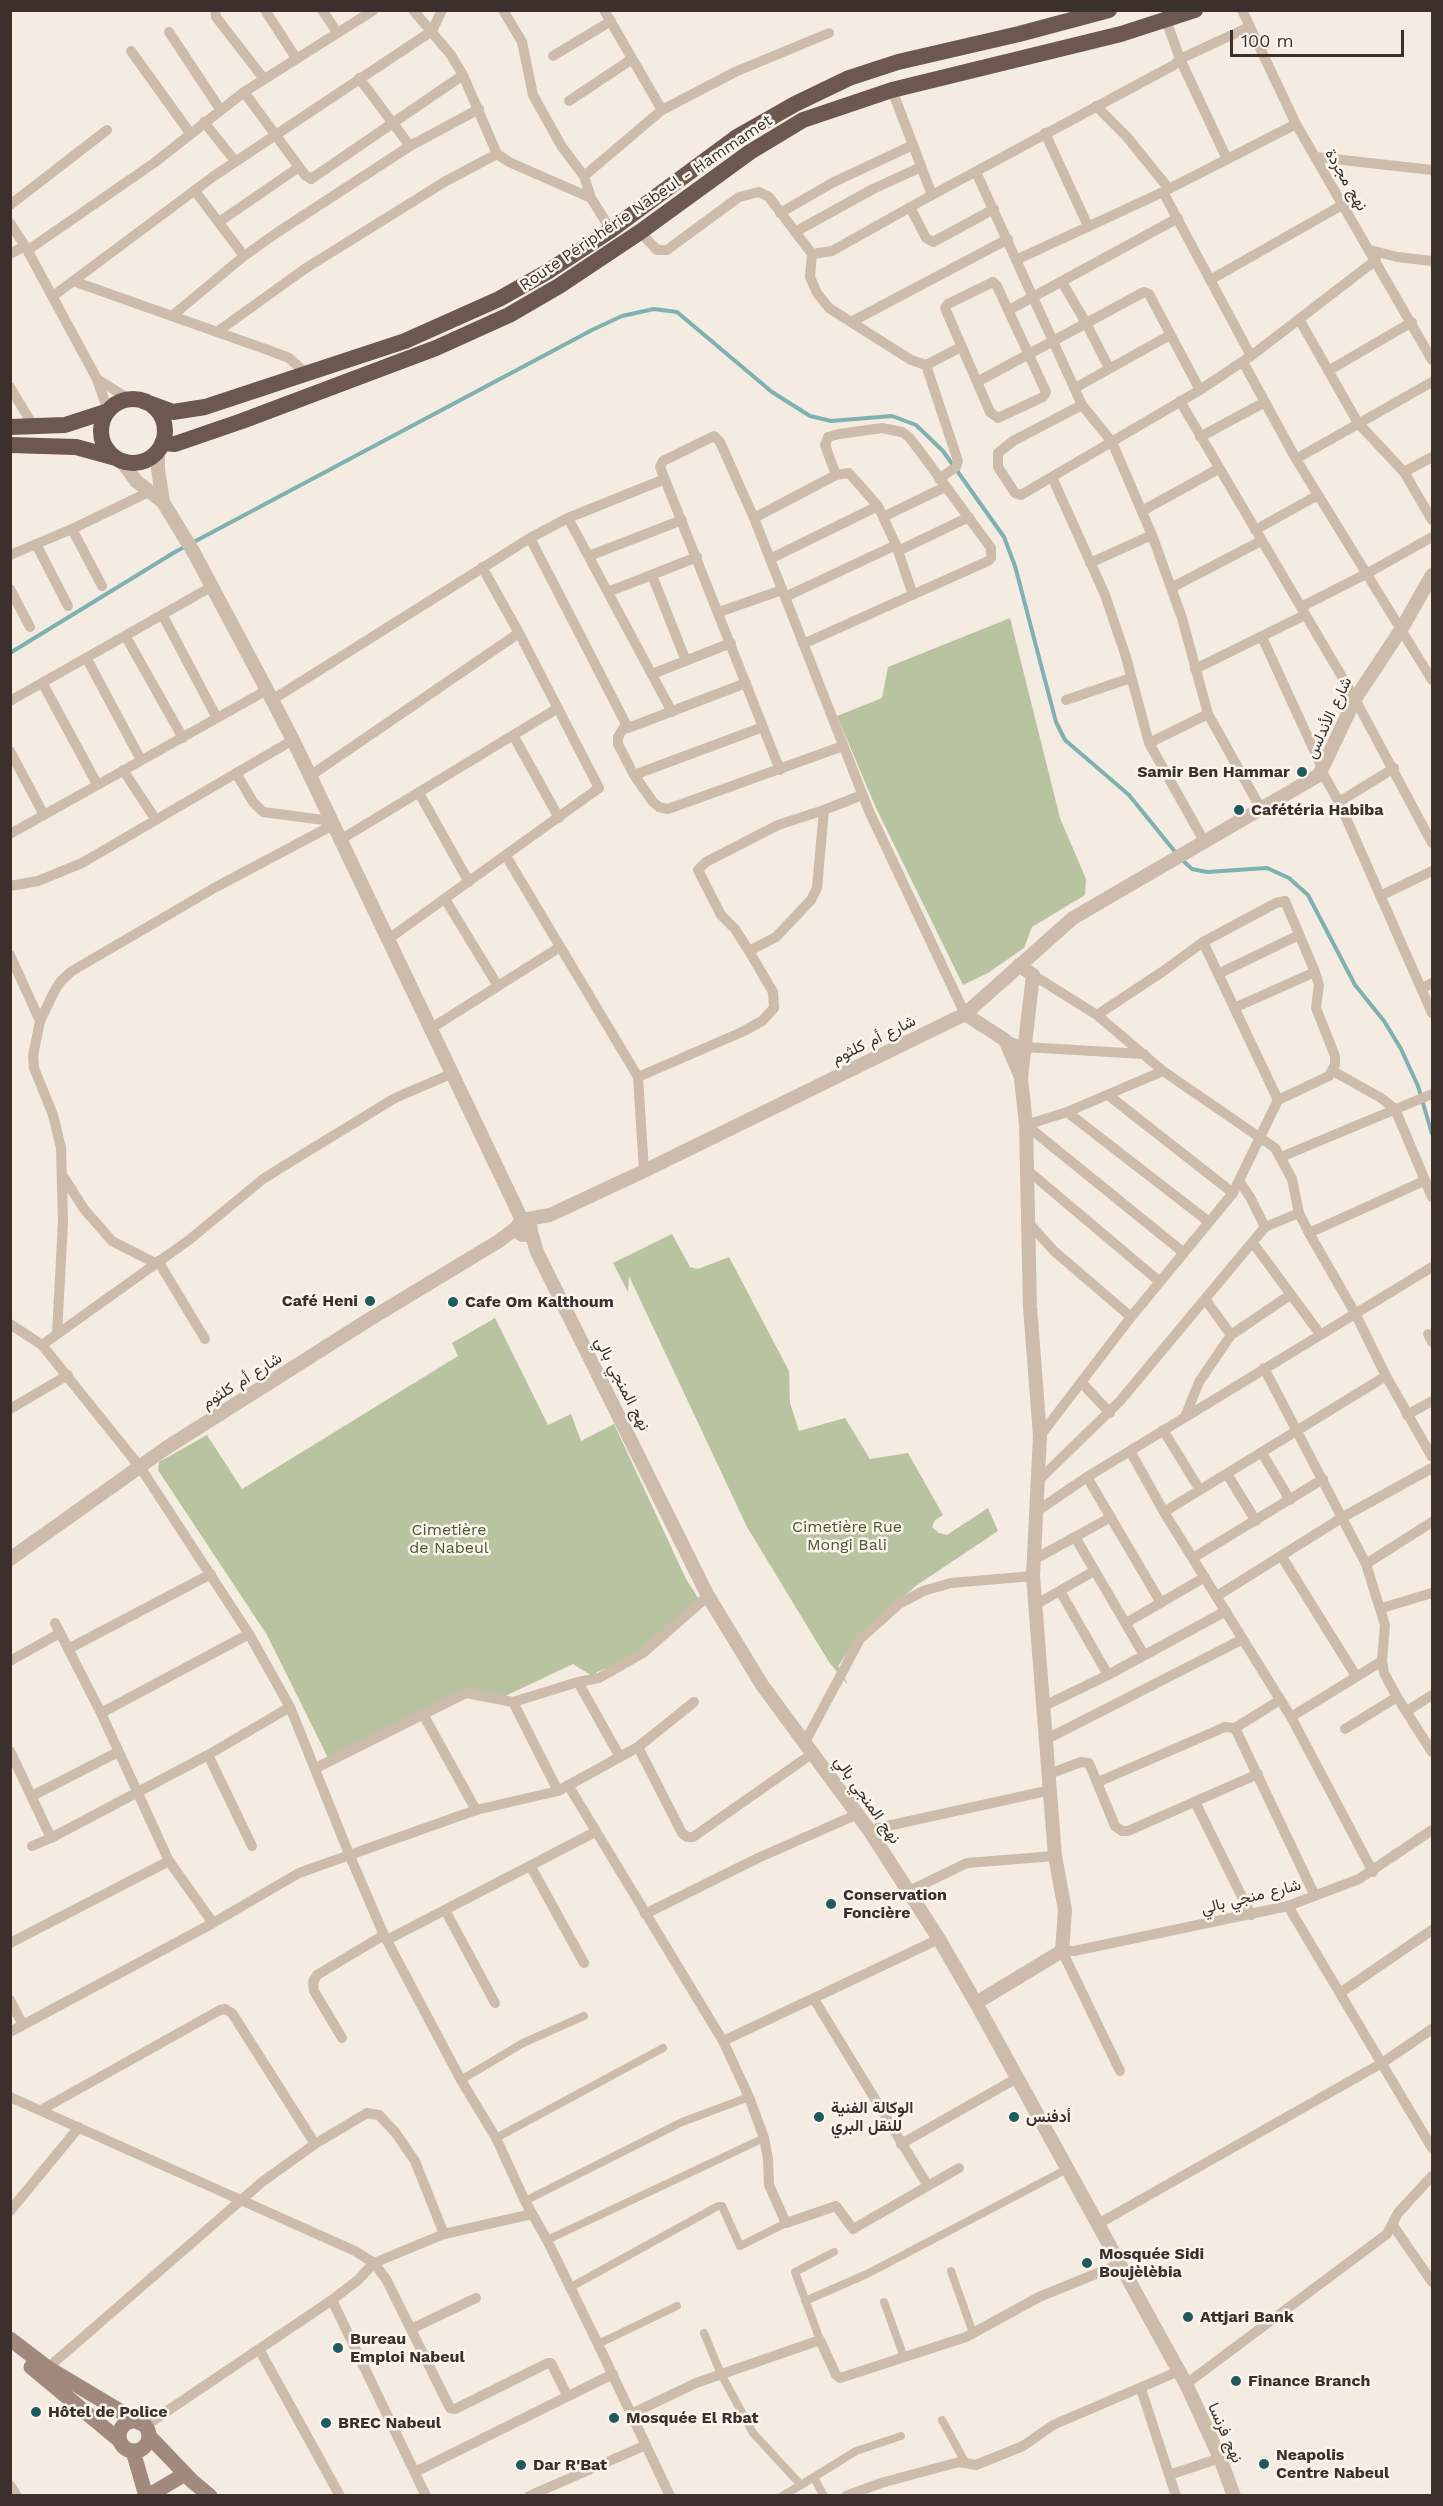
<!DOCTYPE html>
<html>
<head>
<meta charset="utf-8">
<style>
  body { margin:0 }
  #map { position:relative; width:1443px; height:2506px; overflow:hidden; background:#f4ebe1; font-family:"Work Sans",sans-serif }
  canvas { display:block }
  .frame { position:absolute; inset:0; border:12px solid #3b302b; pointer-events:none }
  .scale { position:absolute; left:1230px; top:30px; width:174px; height:27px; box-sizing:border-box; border:3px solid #3b302b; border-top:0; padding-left:8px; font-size:18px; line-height:21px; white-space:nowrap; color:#3b302b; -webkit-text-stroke:4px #fbf5ee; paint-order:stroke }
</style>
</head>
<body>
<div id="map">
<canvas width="1443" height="2506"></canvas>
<div class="frame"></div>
<div class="scale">100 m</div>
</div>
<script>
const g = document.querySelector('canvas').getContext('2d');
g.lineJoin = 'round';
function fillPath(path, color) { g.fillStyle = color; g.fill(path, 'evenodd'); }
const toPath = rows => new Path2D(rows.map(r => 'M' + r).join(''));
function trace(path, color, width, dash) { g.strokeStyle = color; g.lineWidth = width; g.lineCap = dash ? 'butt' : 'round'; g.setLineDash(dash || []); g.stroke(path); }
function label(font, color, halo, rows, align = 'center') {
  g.font = font + ' "Work Sans",Vazirmatn,sans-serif'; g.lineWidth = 5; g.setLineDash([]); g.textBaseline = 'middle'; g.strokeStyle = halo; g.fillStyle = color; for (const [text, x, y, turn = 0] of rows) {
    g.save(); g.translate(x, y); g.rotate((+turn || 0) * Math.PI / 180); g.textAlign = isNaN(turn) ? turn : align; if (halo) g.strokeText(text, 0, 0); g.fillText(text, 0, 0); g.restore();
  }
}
const green = toPath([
  [1010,618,1060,818,1086,879,1085,895,1032,927,1024,948,988,973,963,985,876,808,837,716,882,698,888,667],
  [672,1234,690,1267,698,1269,729,1257,789,1371,790,1403,799,1431,845,1418,870,1459,908,1453,943,1515,935,1520,932,1527,939,1533,947,1535,988,1508,998,1531,917,1585,862,1632,838,1666,848,1685,829,1662,747,1527,629,1276,628,1292,613,1263],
  [495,1318,548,1425,571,1414,581,1441,614,1424,686,1579,700,1601,633,1658,597,1672,594,1677,573,1664,501,1698,469,1689,330,1762,267,1635,158,1470,159,1462,207,1435,242,1489,458,1356,452,1343]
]);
const stream = toPath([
  [10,653,175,552,592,330,622,316,654,309,677,312,772,392,810,416,831,421,892,416,916,425,943,451,1004,537,1015,566,1056,722,1065,740,1129,795,1176,853],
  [1181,859,1192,869,1207,872,1267,868,1289,878,1308,895,1355,985,1384,1021,1401,1049,1418,1086,1432,1134]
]);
const pedestrian = toPath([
  [461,2080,523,2043,584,2016],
  [496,2138,663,2048],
  [525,2201,682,2122,749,2097],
  [547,2240,764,2138],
  [951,2271,973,2333],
  [571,2287,718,2206,722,2206,740,2246,786,2223],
  [805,2301,867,2274,1067,2169],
  [884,2302,904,2357],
  [704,2333,721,2374,753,2433,801,2485,856,2451,901,2436],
  [820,2340,795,2272,834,2252],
  [598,2344,677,2306],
  [942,2420,965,2462],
  [814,2478,824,2496],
  [782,2496,801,2485]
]);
const minor = toPath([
  [215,10,216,17,264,79],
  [265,10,296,58],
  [322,10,337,32],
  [413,10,451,55,463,75,497,154,509,162,591,198],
  [503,10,522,42,533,95,562,147,584,176],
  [604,10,662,110,584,176,591,198,611,230],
  [1242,10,1296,124,1432,360],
  [1166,20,1180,59,1249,27],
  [169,32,220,109],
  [131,51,190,133],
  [553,56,611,21],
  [359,78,410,146],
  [892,90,932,195],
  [244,92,305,175,311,179,463,75],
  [569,101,632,59],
  [1096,106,1127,137,1169,189],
  [662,110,735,72,829,33],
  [204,122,235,161],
  [1045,133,1088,226],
  [1316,157,1432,170],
  [976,172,1082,405,1112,442,1152,535,1182,618,1208,714,1261,809],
  [195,191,244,256],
  [1163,192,1251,356],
  [10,205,107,130],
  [910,207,926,238,933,242,994,209],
  [780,213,834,182,913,145],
  [219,222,299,167],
  [10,223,25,246,97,379,108,411],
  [640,232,657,250,667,250,739,197,759,192,769,197,812,254,832,251,932,195,1174,65,1180,59,1227,159],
  [795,232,873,189,921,167],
  [28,250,154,163,244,92,374,10],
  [1370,250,1397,257,1432,261],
  [10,254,25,246],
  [812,254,810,277,817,293,829,308,911,360,926,365,961,347],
  [1016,260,1163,192,1296,124],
  [1210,280,1344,204],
  [73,281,268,350,289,358,307,374],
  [993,282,997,286,1046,392,1043,397,998,418,990,412,945,308,948,304,993,282],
  [1062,282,1086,323,1109,368],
  [53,296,214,176,432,31,442,10],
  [1009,310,1178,218],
  [172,316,244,256,278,232,410,146,479,109],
  [1299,319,1358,423,1404,472,1432,520],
  [851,322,1008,239],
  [217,332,306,268,446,181,497,154],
  [1243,362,1296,459,1432,680],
  [926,365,958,461,956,467,939,479],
  [1328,371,1412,322],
  [97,379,129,399],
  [977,382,1144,292,1149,294,1200,390],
  [10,387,34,427],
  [1075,388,1170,335],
  [1180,401,1355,699,1432,843],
  [1082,405,1013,441,998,453,998,467,1015,493,1021,495,1200,390,1251,356,1376,260],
  [1200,437,1265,402],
  [1296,459,1432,382],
  [1404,472,1432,457],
  [1052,477,1105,595,1126,657,1149,743,1204,841],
  [1142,511,1218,469],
  [883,517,945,487],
  [568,518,672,712],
  [754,518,836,475,849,473,878,506,896,545,913,595],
  [72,529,102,586],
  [1255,530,1318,495],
  [530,538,628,728,746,683],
  [36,544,68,606],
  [898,551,969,517],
  [10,555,72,529,151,491],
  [589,556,682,520],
  [770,559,878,506],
  [1090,563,1152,535],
  [652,575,686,661],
  [1171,588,1261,541],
  [10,589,30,627],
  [608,592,697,557],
  [785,597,896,545],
  [1301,607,1368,573,1432,537],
  [719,612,782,590],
  [163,616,217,718],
  [126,637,183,738],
  [1262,637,1323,770],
  [803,644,988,561,991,558,991,548,922,454,909,437,902,432,882,428,839,434,828,437,825,445,836,475],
  [87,659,141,760],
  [1195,669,1305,615],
  [652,674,731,643],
  [43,684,97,784],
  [272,700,530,538,568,518,665,479],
  [1066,700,1131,678],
  [10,701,211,587],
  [625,726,618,737,618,744,634,775,653,802,659,807,668,809,843,746],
  [513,735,559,818],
  [1149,743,1208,714],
  [10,751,44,815],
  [123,770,156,820],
  [780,770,660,467,663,461,714,436,720,442,754,518,869,811,965,1014],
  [1322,772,1339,802,1432,1013],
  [236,773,253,802,263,812,331,821],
  [634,775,763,727],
  [310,776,519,633],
  [419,793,469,882],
  [1339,802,1394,768],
  [10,834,267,690],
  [340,840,558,708],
  [506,856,638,1077,644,1171],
  [10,886,38,881,82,863,293,740],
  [1380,896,1432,871],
  [445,899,498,986],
  [387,940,599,788,519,633,482,567],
  [749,951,735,929,721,915,698,870,706,862,778,825,824,810,862,795],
  [10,955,40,1021],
  [1218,974,1299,935],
  [1033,975,1097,1015,1163,1071,1275,1148,1292,1179,1299,1213,1309,1233,1355,1313,1386,1376,1432,1457],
  [1421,989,1432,983],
  [1234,1008,1315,972],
  [1097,1015,1162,972,1203,942,1276,903,1285,901,1315,972,1319,985,1316,1008,1335,1056,1335,1065,1329,1076,1278,1100],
  [430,1029,560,947],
  [1005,1040,1024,1047,1144,1054],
  [1333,1071,1381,1098,1395,1109,1432,1197],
  [638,1077,742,1032,762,1021,774,1008,773,992,749,951,776,937,811,900,817,888,824,810],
  [1108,1095,1233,1193],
  [1067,1112,1209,1222],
  [1026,1125,1184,1253],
  [1026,1125,1067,1112,1163,1071],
  [1281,1157,1432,1094],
  [1026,1169,1160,1282],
  [63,1176,84,1209,112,1241,155,1263],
  [1239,1181,1250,1197,1265,1227],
  [1027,1221,1054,1251,1131,1317],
  [1309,1233,1424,1181],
  [1253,1243,1320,1334],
  [158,1261,205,1339],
  [1205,1299,1231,1335,1290,1295],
  [10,1324,42,1345,140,1467,249,1634,290,1707,349,1854,384,1935,461,2080,496,2138,525,2201,547,2240,598,2344,670,2496],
  [57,1334,63,1222,61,1148,53,1115,34,1068,33,1056,40,1021,55,990,61,981,72,971,216,887,333,825],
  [1428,1334,1432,1342],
  [42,1345,189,1240,263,1179,287,1164,395,1098,451,1074],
  [1264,1368,1366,1564,1385,1625,1382,1661,1384,1673,1397,1697,1432,1752],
  [1082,1383,1110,1413],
  [10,1409,68,1375],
  [1407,1415,1432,1401],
  [1185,1417,1199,1382,1231,1335],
  [1163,1430,1200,1490],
  [1040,1436,1131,1317,1233,1193,1278,1100,1203,942],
  [1130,1451,1164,1512,1291,1717,1373,1872],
  [1262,1453,1290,1500],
  [1227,1474,1256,1521],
  [1087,1477,1161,1603],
  [1039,1480,1120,1401,1265,1227,1299,1213],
  [1037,1511,1087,1477,1432,1267],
  [1164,1512,1386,1376],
  [1075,1537,1111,1517],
  [1282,1557,1356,1676],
  [1193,1558,1323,1479],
  [1033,1560,1075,1537,1144,1655],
  [1366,1564,1432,1522],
  [1060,1591,1108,1675],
  [1217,1596,1343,1517,1432,1468],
  [1035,1605,1094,1571],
  [1382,1608,1432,1593],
  [55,1623,101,1713,169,1861,213,1923],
  [1126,1623,1205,1577],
  [68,1649,211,1574],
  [10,1661,60,1633],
  [578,1682,620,1757],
  [513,1702,558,1791],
  [1042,1707,1108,1675,1226,1611],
  [1407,1711,1432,1695],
  [101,1713,249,1634],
  [424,1716,476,1810],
  [1291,1717,1382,1661],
  [1235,1728,1315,1896],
  [1345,1729,1397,1697],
  [1045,1740,1243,1639],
  [805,1742,860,1639,899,1604,923,1591,951,1583,1033,1576],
  [638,1747,682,1833,687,1837,693,1837,813,1753],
  [10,1751,51,1838],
  [208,1755,252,1846],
  [316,1768,466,1693,513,1702,578,1682,599,1678,643,1653,708,1596],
  [1049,1774,1081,1762,1089,1763,1115,1826,1122,1831,1128,1831,1258,1774],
  [1098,1782,1225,1727,1235,1728,1280,1700],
  [568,1785,723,2041,749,2097,764,2138,768,2159,769,2185,786,2223,836,2206,853,2229,959,2168],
  [32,1796,118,1752],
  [1195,1802,1251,1915],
  [869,1830,1051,1790],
  [32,1846,51,1838,208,1755,290,1707],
  [531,1867,584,1963],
  [909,1891,967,1863,1055,1856],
  [1288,1906,1432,2148],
  [445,1910,495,2003],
  [645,1914,758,1858,858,1814],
  [387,1940,595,1832],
  [10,1943,169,1861],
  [1340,1993,1432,1930],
  [814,1999,928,2186],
  [10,2000,23,2025],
  [10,2032,213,1923,299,1873,476,1810,558,1791,638,1747,694,1702],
  [342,2038,314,1991,313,1982,317,1975,384,1935],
  [723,2041,939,1939],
  [1120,2071,1062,1951,1074,1951,1288,1906,1359,1879,1432,1830],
  [10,2097,355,2251,374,2263,386,2279,450,2408,455,2409,548,2363,551,2363,567,2395],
  [41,2110,220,2010,225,2009,232,2013,315,2144],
  [901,2144,1017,2078],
  [10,2211,79,2127],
  [1098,2224,1382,2063,1432,2029],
  [1392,2224,1432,2282],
  [332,2300,426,2496],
  [411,2329,476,2298],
  [259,2349,340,2496],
  [43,2372,262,2182,315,2144,367,2113,379,2115,395,2132,415,2161,444,2234],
  [1186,2384,1387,2234,1398,2213,1432,2176],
  [1141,2389,1176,2496],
  [631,2414,696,2383,820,2340,836,2375,840,2378,966,2337,1039,2297,1120,2264],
  [145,2426,332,2300,358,2280,374,2263,444,2234,532,2214],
  [415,2472,613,2374],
  [1169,2475,1220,2458],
  [10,2485,17,2496],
  [529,2496,646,2445],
  [846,2496,881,2483,959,2462,976,2465,1023,2446,1053,2425,1179,2371]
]);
const tertiary = toPath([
  [158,450,158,469,163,502],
  [121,460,136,481,163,502,194,553,267,690,293,740,522,1220],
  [965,1014,1005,1040,1021,1077],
  [527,1221,530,1223,531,1230,528,1234,522,1235,516,1228,522,1220,550,1215,644,1171,965,1014,1073,918,1319,775,1355,699,1402,628,1432,575],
  [531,1232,537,1252,708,1596,762,1685,869,1830,939,1939,976,2003,1186,2384,1220,2458,1234,2496],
  [10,1559,166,1448,370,1319,499,1241,516,1228],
  [976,2003,1062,1951,1065,1910,1055,1856,1033,1576,1040,1436,1030,1307,1026,1125,1021,1078,1033,975,1019,965]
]);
const secondary = toPath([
  [10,2339,48,2368,140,2423],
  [31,2367,119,2440],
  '119 2436a15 15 0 1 1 30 0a15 15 0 1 1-30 0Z',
  [149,2436,192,2481,210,2496],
  [133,2451,146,2496],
  [148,2496,185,2474]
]);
const trunk = toPath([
  '101 431a32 32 0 1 1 64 0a32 32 0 1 1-64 0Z',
  [143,401,173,412,205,407,405,341,499,299,547,272,611,230,737,137,795,104,849,78,898,62,1019,34,1109,10],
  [10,427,65,425,108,411],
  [162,443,175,444,242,421,436,348,509,315,559,286,640,232,750,152,803,120,892,90,1121,34,1195,10],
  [10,445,76,447,116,458]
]);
const markers = [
  [1302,772,6,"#1f5a5e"],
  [1239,810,6,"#1f5a5e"],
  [370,1301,6,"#1f5a5e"],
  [453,1302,6,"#1f5a5e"],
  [831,1904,6,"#1f5a5e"],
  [819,2117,6,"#1f5a5e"],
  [1014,2117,6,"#1f5a5e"],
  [1087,2263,6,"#1f5a5e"],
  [1188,2317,6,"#1f5a5e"],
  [338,2348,6,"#1f5a5e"],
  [1236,2381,6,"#1f5a5e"],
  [36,2412,6,"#1f5a5e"],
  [614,2418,6,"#1f5a5e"],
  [326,2423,6,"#1f5a5e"],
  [1264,2464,6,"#1f5a5e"],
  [521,2465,6,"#1f5a5e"]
];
const streetNames = [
  ["نهج مجردة",1346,180,60],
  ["Route Périphérie Nabeul - Hammamet",646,203,-34],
  ["شارع الأندلس",1329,718,-65],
  ["شارع أم كلثوم",874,1040,-26],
  ["شارع أم كلثوم",242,1381,-32],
  ["نهج المنجي بالي",622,1384,63],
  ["نهج المنجي بالي",867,1800,55],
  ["شارع منجي بالي",1251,1897,-14],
  ["نهج فرنسا",1225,2433,66]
];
const poiNames = [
  ["Samir Ben Hammar",1290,772,"right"],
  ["Cafétéria Habiba",1251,810],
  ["Café Heni",358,1301,"right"],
  ["Cafe Om Kalthoum",465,1302],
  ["Conservation",843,1895],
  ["Foncière",843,1913],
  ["الوكالة الفنية",831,2108],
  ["للنقل البري",831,2126],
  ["أدفنس",1026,2117],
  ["Mosquée Sidi",1099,2254],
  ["Boujèlèbia",1099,2272],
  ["Attjari Bank",1200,2317],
  ["Bureau",350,2339],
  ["Emploi Nabeul",350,2357],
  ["Finance Branch",1248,2381],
  ["Hôtel de Police",48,2412],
  ["Mosquée El Rbat",626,2418],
  ["BREC Nabeul",338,2423],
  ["Neapolis",1276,2455],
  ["Centre Nabeul",1276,2473],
  ["Dar R'Bat",533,2465]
];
const parkNames = [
  ["Cimetière Rue",847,1527],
  ["Mongi Bali",847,1545],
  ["Cimetière",449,1530],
  ["de Nabeul",449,1548]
];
fillPath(green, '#b8c4a0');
trace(stream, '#7fb0b2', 4);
trace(pedestrian, '#cdbbac', 8);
trace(minor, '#cdbbac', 10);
trace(tertiary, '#cdbbac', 14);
trace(secondary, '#a18a7d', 15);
trace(trunk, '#6c584f', 16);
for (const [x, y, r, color] of markers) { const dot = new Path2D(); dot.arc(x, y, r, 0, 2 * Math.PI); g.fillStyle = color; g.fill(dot); trace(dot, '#fbf5ee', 2); }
label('16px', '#3b302b', '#fbf5ee', streetNames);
label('bold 16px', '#3b302b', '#fbf5ee', poiNames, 'left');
label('16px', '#4a5a2e', '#fbf5ee', parkNames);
</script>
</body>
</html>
